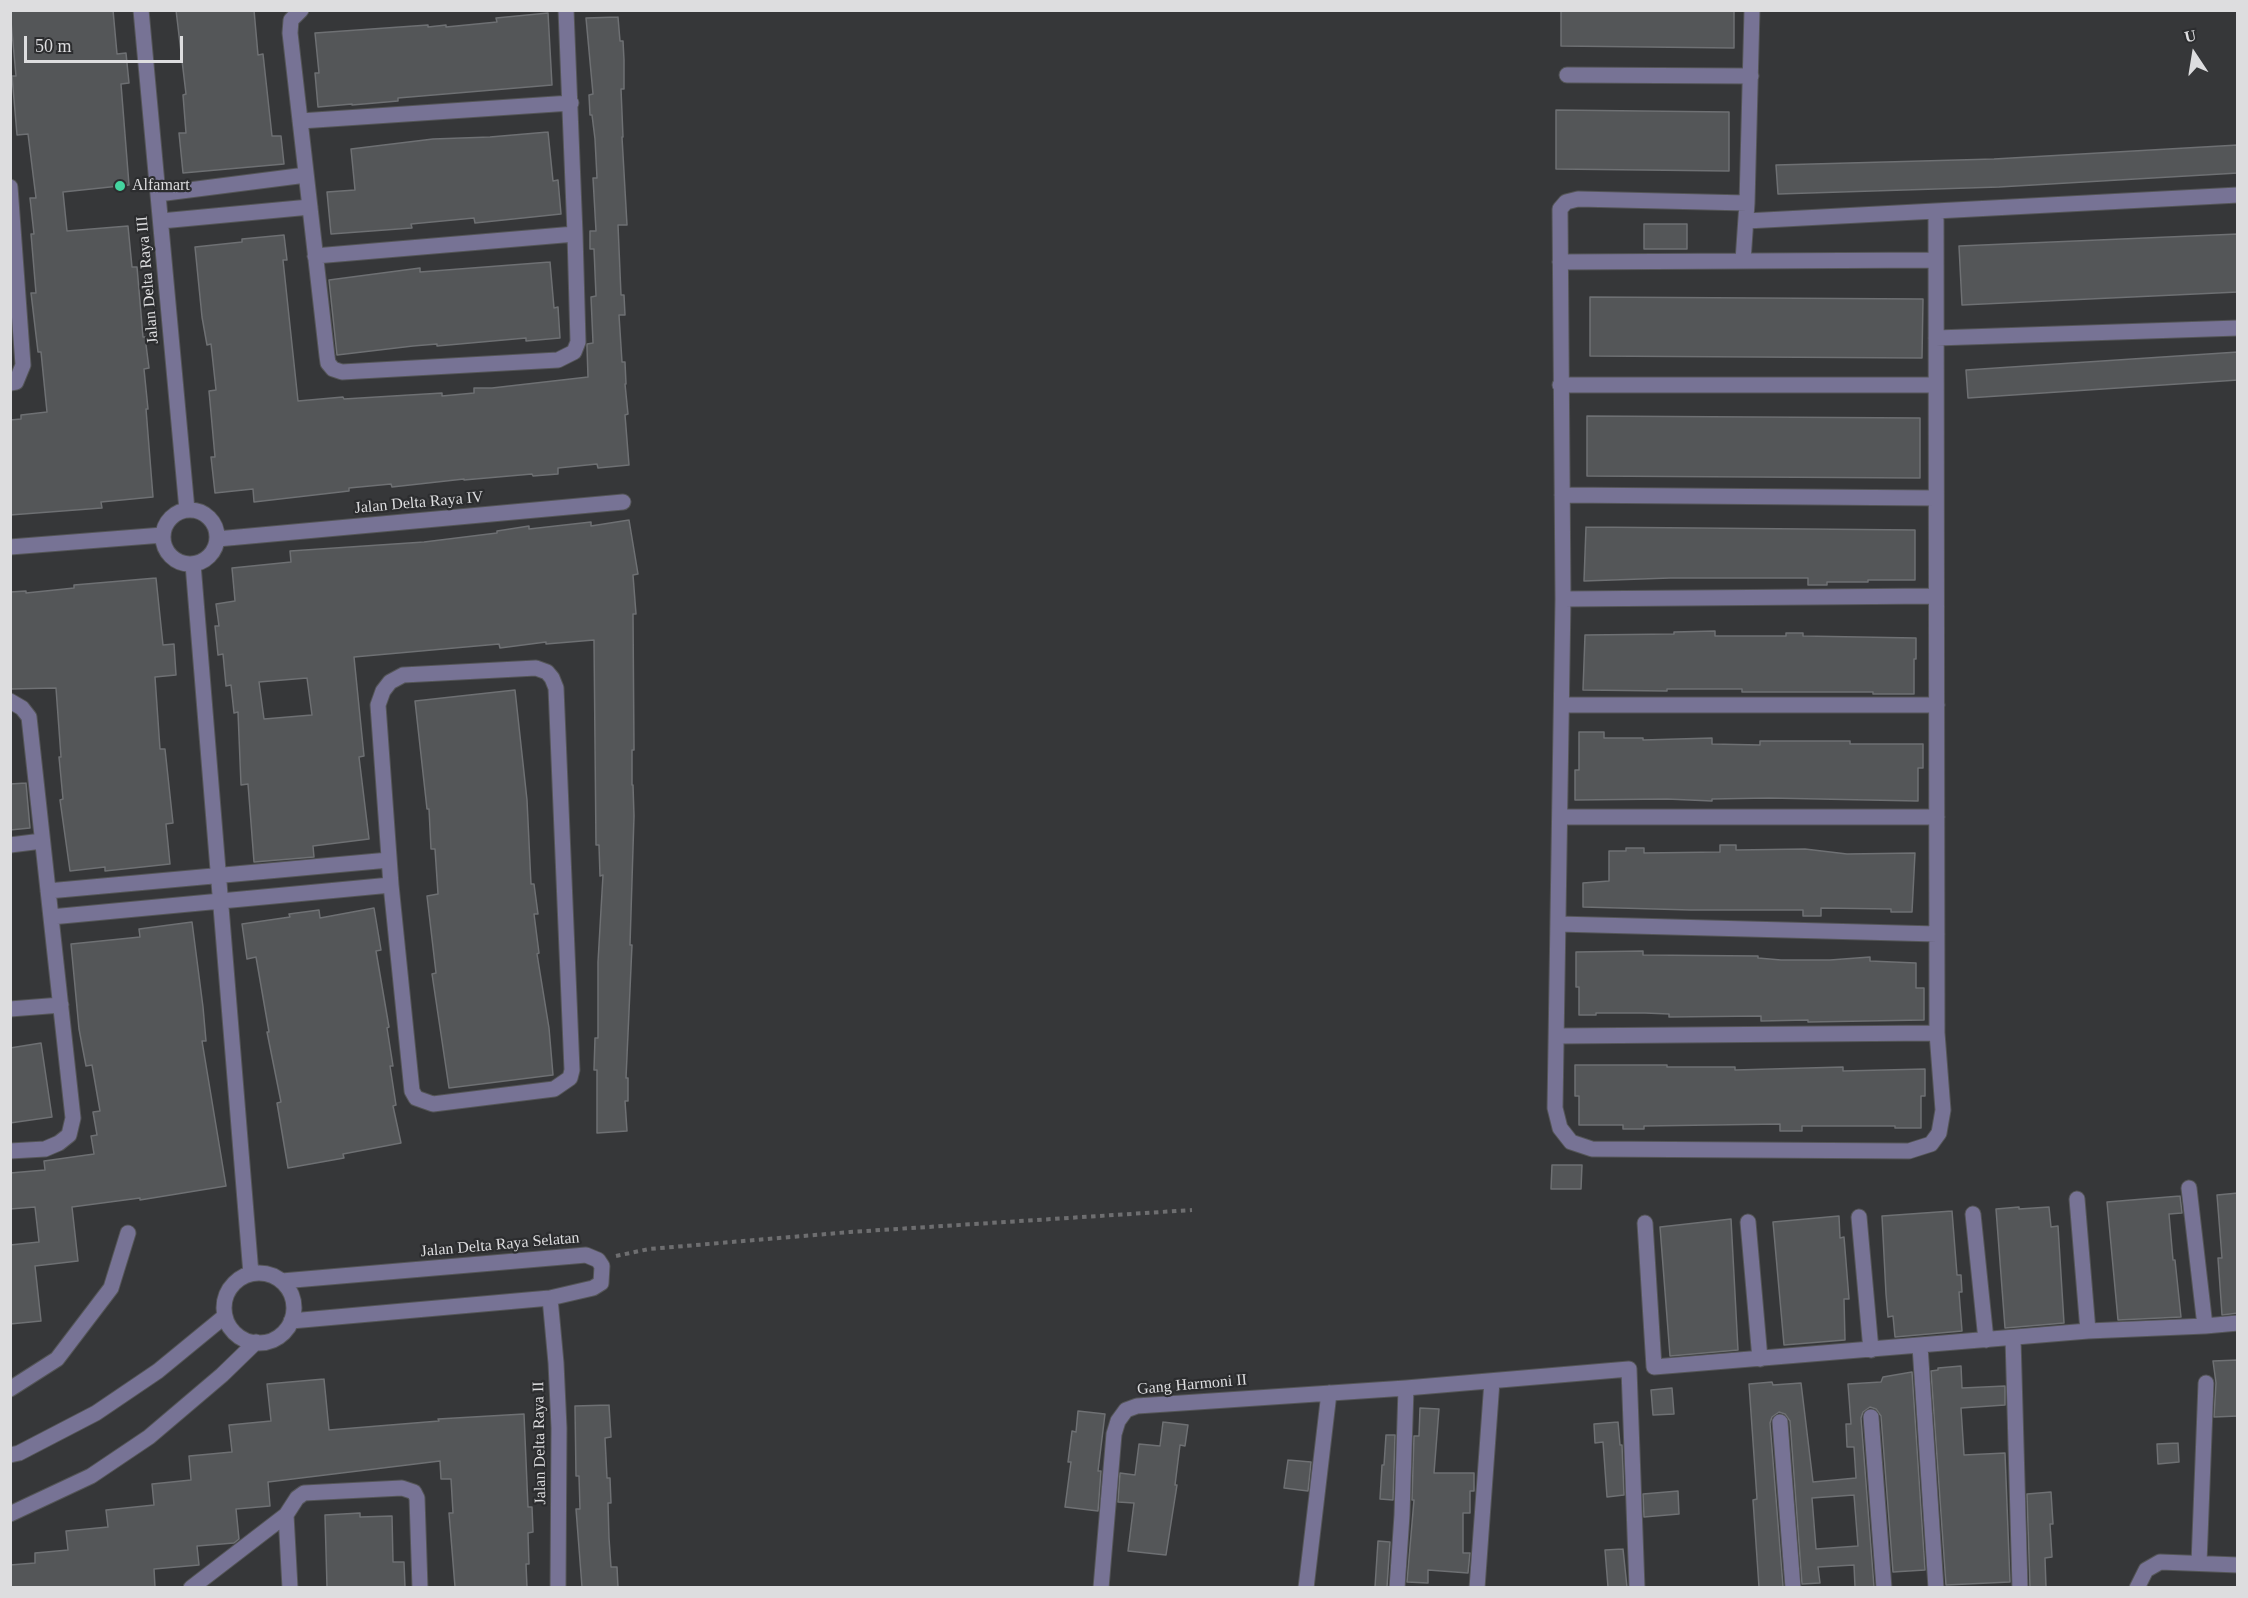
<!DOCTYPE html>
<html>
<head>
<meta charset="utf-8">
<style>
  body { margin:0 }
  #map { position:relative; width:2248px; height:1598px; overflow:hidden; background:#363739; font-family:Georgia,serif }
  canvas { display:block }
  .frame { position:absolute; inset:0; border:12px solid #dddddf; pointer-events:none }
  .north { position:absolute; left:2164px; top:24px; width:60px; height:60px; -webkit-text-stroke:4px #2c2d2f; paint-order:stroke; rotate:348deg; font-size:16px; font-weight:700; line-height:24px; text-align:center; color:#dddddf }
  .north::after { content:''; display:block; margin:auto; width:21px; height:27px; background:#dddddf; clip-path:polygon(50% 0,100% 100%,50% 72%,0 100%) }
  .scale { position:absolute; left:24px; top:36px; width:159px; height:27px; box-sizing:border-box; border:3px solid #dddddf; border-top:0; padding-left:8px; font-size:18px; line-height:21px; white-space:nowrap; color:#dddddf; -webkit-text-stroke:4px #2c2d2f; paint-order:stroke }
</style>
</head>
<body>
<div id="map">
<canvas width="2248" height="1598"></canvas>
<div class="frame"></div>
<div class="north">U</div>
<div class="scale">50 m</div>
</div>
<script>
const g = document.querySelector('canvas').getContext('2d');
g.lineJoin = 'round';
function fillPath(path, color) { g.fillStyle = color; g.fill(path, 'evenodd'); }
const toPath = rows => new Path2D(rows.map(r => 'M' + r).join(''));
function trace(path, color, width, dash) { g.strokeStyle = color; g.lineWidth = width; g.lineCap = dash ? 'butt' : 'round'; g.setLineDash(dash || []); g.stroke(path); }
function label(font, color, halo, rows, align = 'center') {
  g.font = font + ' Georgia,serif'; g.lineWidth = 4.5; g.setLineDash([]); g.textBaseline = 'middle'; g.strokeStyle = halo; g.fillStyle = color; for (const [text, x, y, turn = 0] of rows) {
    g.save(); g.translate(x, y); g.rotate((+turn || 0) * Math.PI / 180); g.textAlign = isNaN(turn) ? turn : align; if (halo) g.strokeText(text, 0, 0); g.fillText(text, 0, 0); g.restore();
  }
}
const building = toPath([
  [10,10,113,10,117,54,126,53,129,83,121,84,129,185,63,192,67,231,128,226,132,267,137,267,143,337,145,337,149,368,144,369,148,409,146,409,153,497,101,502,102,508,10,515,10,420,21,419,21,415,47,412,41,352,38,352,31,293,36,293,31,234,34,234,30,198,36,198,28,134,17,135,12,76,16,76,10,10],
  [176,10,254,10,258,55,263,54,272,136,281,136,284,164,183,173,179,133,186,133,183,95,186,94,176,10],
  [1561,10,1734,10,1734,48,1561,46,1561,10],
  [548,13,552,85,398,98,398,101,352,105,352,104,318,107,315,73,319,73,315,33,428,25,428,27,446,25,446,27,497,22,496,18,548,13],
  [618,17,620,41,623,41,624,60,624,89,621,89,623,137,622,137,627,225,618,225,621,295,624,295,625,315,619,315,622,362,625,362,626,384,625,384,628,414,625,415,629,465,598,468,597,464,558,468,558,474,533,476,532,474,464,480,464,479,392,487,391,484,349,488,349,491,254,502,253,489,215,493,211,457,215,457,209,391,216,390,211,344,207,345,202,317,195,247,242,242,242,239,284,235,287,260,283,260,298,401,343,397,344,399,442,393,442,396,474,393,474,388,492,388,588,377,587,347,587,344,593,343,591,297,596,296,594,249,590,249,590,231,596,231,593,178,597,178,595,139,592,115,590,115,589,95,593,94,586,18,618,17],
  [1556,110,1729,112,1729,171,1556,169,1556,110],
  [548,132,553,181,558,180,561,214,475,223,474,218,411,224,412,228,331,234,327,192,355,190,351,149,433,139,490,137,548,132],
  [2238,145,2238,173,1999,187,1778,194,1776,165,1994,159,2238,145],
  [1644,224,1687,224,1687,249,1644,249,1644,224],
  [2238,234,2238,292,1962,305,1959,246,2238,234],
  [550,262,554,308,558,307,560,338,526,341,526,338,437,346,437,344,413,346,337,355,329,280,420,268,420,272,550,262],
  [1590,297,1923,299,1922,358,1590,356,1590,297],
  [2238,352,2238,380,1968,398,1966,370,2238,352],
  [1587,416,1920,418,1920,478,1587,476,1587,416],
  [629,520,638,574,633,575,636,614,633,614,634,750,632,750,632,785,633,785,634,816,630,945,632,945,626,1078,628,1078,628,1101,625,1101,627,1131,597,1133,597,1070,594,1070,595,1038,598,1038,598,962,603,875,600,876,599,845,596,845,594,640,546,644,546,642,500,648,499,644,354,657,364,756,359,757,369,839,313,846,314,857,254,862,248,784,241,785,238,712,234,713,231,685,226,686,223,654,218,655,215,626,219,626,216,604,235,601,232,568,291,562,290,551,424,542,497,533,497,531,529,526,529,529,591,522,591,526,629,520],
  [307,678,312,715,264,719,259,682,307,678],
  [1586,527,1915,530,1915,580,1868,580,1868,582,1827,582,1827,585,1808,585,1808,578,1670,578,1584,581,1586,527],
  [156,578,163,645,174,644,176,675,155,677,160,749,165,749,173,823,166,824,170,864,105,871,105,867,70,871,60,800,63,799,59,757,61,757,56,688,10,689,10,592,26,591,26,593,74,588,74,585,156,578],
  [1715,631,1715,636,1786,636,1786,633,1803,633,1803,636,1916,638,1916,659,1914,659,1914,694,1873,694,1873,692,1742,692,1742,689,1667,689,1667,691,1583,690,1585,635,1674,634,1674,632,1715,631],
  [515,690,527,800,531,884,534,884,538,914,534,914,539,953,537,954,549,1028,553,1075,449,1088,432,974,436,973,427,896,438,894,435,849,431,849,429,809,427,809,415,701,515,690],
  [1579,732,1604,732,1604,738,1643,738,1643,740,1712,738,1712,744,1760,745,1760,741,1850,741,1850,744,1923,744,1923,768,1918,768,1918,801,1769,798,1712,799,1712,801,1667,799,1575,800,1575,770,1579,770,1579,732],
  [26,783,30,828,10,830,10,784,26,783],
  [1720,845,1736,845,1736,850,1805,849,1847,854,1915,853,1912,912,1891,912,1891,909,1821,908,1821,916,1803,916,1803,910,1691,910,1583,907,1583,883,1609,881,1609,851,1626,851,1626,848,1644,848,1644,853,1720,852,1720,845],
  [374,908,381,950,376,951,389,1027,387,1028,393,1066,390,1066,396,1105,393,1106,401,1143,343,1154,344,1158,288,1168,277,1103,281,1102,267,1032,269,1032,256,957,247,959,242,924,290,917,289,914,319,910,320,918,374,908],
  [192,922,203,1007,206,1041,202,1041,226,1186,140,1200,140,1198,72,1207,78,1261,35,1266,41,1321,10,1324,10,1245,39,1242,35,1207,10,1209,10,1173,45,1170,44,1161,94,1154,91,1136,97,1135,93,1112,100,1111,92,1065,86,1066,79,1029,71,944,140,937,139,929,192,922],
  [1643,951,1643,955,1758,956,1758,958,1781,960,1830,960,1870,957,1870,961,1916,963,1916,988,1924,988,1924,1020,1808,1022,1808,1020,1761,1021,1761,1016,1669,1017,1669,1014,1645,1013,1596,1013,1596,1015,1579,1015,1579,987,1576,987,1576,952,1643,951],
  [41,1043,52,1117,10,1123,10,1048,41,1043],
  [1575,1065,1667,1065,1667,1067,1735,1067,1735,1070,1843,1067,1843,1071,1925,1069,1925,1096,1921,1096,1921,1128,1895,1128,1895,1126,1802,1126,1802,1131,1780,1131,1780,1124,1644,1126,1644,1129,1623,1129,1623,1125,1579,1125,1579,1096,1575,1096,1575,1065],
  [1552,1165,1582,1165,1581,1189,1551,1189,1552,1165],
  [2238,1193,2238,1313,2222,1315,2218,1258,2222,1258,2217,1195,2238,1193],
  [2180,1196,2182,1213,2169,1214,2173,1260,2175,1260,2181,1317,2118,1320,2107,1202,2180,1196],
  [2019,1207,2019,1209,2049,1207,2051,1227,2058,1226,2064,1323,2005,1328,1996,1209,2019,1207],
  [1952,1211,1957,1275,1961,1275,1962,1292,1959,1292,1962,1331,1895,1337,1893,1316,1888,1317,1886,1294,1882,1216,1952,1211],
  [1839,1216,1840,1238,1844,1237,1849,1299,1844,1299,1845,1340,1784,1345,1773,1222,1839,1216],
  [1731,1219,1738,1350,1670,1356,1660,1227,1731,1219],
  [2238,1360,2238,1416,2214,1417,2216,1383,2213,1361,2238,1360],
  [1961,1366,1962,1388,2005,1386,2005,1405,1961,1408,1964,1455,2005,1453,2010,1582,1946,1585,1931,1371,1938,1370,1938,1368,1961,1366],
  [1912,1372,1925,1570,1893,1572,1881,1416,1876,1409,1870,1407,1863,1412,1861,1418,1874,1587,1855,1587,1854,1565,1818,1567,1820,1583,1802,1584,1790,1421,1785,1414,1779,1412,1772,1417,1770,1423,1783,1586,1782,1587,1759,1587,1753,1500,1757,1499,1749,1384,1772,1382,1773,1385,1801,1383,1813,1482,1856,1478,1854,1447,1847,1447,1846,1424,1851,1424,1848,1384,1881,1382,1883,1377,1912,1372],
  [1854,1495,1858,1546,1816,1549,1812,1498,1854,1495],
  [324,1379,329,1430,439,1421,438,1419,524,1414,528,1507,532,1507,533,1532,528,1533,529,1564,526,1564,527,1587,455,1587,449,1513,453,1513,451,1479,441,1479,440,1461,268,1482,270,1506,236,1509,239,1539,234,1543,197,1546,199,1565,154,1569,155,1587,10,1587,10,1565,35,1563,35,1553,68,1550,66,1531,108,1527,106,1510,154,1505,152,1484,191,1480,189,1456,232,1452,229,1425,271,1421,267,1384,324,1379],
  [1672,1388,1674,1414,1653,1415,1651,1390,1672,1388],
  [609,1405,611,1437,605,1438,607,1478,610,1478,611,1503,608,1503,609,1538,611,1567,617,1567,618,1587,582,1587,576,1509,580,1509,579,1476,576,1476,575,1406,609,1405],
  [1420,1408,1439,1409,1434,1473,1474,1473,1474,1491,1470,1491,1470,1513,1463,1513,1463,1553,1470,1553,1468,1573,1428,1570,1428,1583,1407,1582,1414,1500,1412,1500,1414,1436,1419,1436,1420,1408],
  [1078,1411,1105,1414,1098,1471,1101,1471,1098,1511,1065,1507,1071,1462,1068,1462,1072,1431,1076,1432,1078,1411],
  [1163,1422,1188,1425,1185,1446,1180,1445,1175,1485,1177,1485,1166,1555,1128,1551,1134,1503,1118,1502,1120,1473,1135,1475,1139,1444,1160,1446,1163,1422],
  [1618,1422,1620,1445,1622,1445,1624,1495,1607,1497,1603,1442,1595,1443,1594,1424,1618,1422],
  [1386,1435,1395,1435,1393,1500,1380,1499,1382,1465,1384,1465,1386,1435],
  [2178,1443,2179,1462,2158,1464,2157,1444,2178,1443],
  [1288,1460,1311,1462,1308,1491,1284,1488,1288,1460],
  [1678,1491,1679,1514,1644,1517,1643,1494,1678,1491],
  [2051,1492,2053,1524,2050,1524,2052,1557,2045,1558,2046,1587,2030,1587,2027,1494,2051,1492],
  [360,1513,360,1517,392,1516,393,1562,404,1562,405,1587,327,1587,325,1515,360,1513],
  [1378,1541,1390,1542,1387,1587,1375,1587,1378,1541],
  [1623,1549,1627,1587,1608,1587,1605,1550,1623,1549]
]);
const path = toPath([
  [616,1256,649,1249,850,1232,1192,1210]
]);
const minor = toPath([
  [141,10,187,510],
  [301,10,291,20,290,33,327,356,328,363,333,369,342,372,558,360,574,352,578,342,575,234,566,10],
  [1567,75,1751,76],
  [300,121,571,103],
  [10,187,23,365,16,382,10,383],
  [158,194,306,175],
  [1747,203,1578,199,1566,202,1560,209,1563,599,1555,1108,1560,1128,1571,1142,1592,1149,1909,1151,1931,1144,1939,1133,1943,1110,1937,1033,1936,212],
  [161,221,310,207],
  [1746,221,2238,195],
  [315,256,575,234],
  [1743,261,1747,203,1752,10],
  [1560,262,1936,260],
  [1936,338,2238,328],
  [1560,385,1936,385],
  [1562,495,1936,498],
  '163 537a27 27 0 1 1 54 0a27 27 0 1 1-54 0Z',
  [217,539,623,502],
  [10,547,163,535],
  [193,564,251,1274],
  [1563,599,1936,596],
  [536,668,547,672,552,678,556,688,572,1070,570,1078,554,1089,433,1104,416,1098,412,1091,391,885,378,705,383,691,390,682,403,675,536,668],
  [10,701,22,708,29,717,73,1118,69,1135,59,1143,45,1149,10,1151],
  [1562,705,1937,705],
  [1560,817,1937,817],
  [10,845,42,841],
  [48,891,389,860],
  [51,917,391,885],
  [1558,924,1937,934],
  [10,1009,61,1005],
  [1557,1036,1937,1033],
  [2189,1188,2205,1326],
  [2077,1199,2088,1331],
  [1973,1214,1986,1340],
  [1859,1217,1871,1350],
  [1748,1222,1760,1359],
  [1645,1223,1654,1367,2088,1331,2205,1326,2238,1323],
  '224 1308a35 35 0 1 1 70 0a35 35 0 1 1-70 0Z',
  [282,1281,586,1255,598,1260,602,1266,601,1283,593,1288,550,1298,291,1321],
  [550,1298,556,1363,559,1428,558,1588],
  [2013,1338,2020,1588],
  [1920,1346,1936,1588],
  [10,1389,57,1359,111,1288,128,1233],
  [1871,1417,1884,1588],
  [1780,1422,1793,1588],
  [10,1455,19,1453,96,1413,158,1371,225,1316],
  [10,1514,91,1476,149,1437,222,1375,256,1342],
  [286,1515,290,1588],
  [2199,1563,2206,1383],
  [191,1588,286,1515,297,1498,304,1493,402,1488,414,1492,417,1498,420,1588],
  [1101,1588,1114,1434,1118,1421,1126,1410,1137,1406,1406,1388,1629,1369,1637,1588],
  [1306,1588,1329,1393],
  [1397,1588,1402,1515,1406,1388],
  [1477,1588,1492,1381],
  [2137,1588,2146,1570,2160,1562,2238,1565]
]);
const markers = [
  [120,186,6,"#44d49f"]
];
const poiNames = [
  ["Alfamart",132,186]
];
const streetNames = [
  ["Jalan Delta Raya III",148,280,-95],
  ["Jalan Delta Raya IV",419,503,-5],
  ["Jalan Delta Raya Selatan",500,1245,-5],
  ["Gang Harmoni II",1192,1385,-5],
  ["Jalan Delta Raya II",540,1443,-91]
];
fillPath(building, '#545658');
trace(building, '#6e7073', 1.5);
trace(minor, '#545557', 17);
trace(path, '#6e6e70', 4, [4.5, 4.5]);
trace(minor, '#777395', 15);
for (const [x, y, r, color] of markers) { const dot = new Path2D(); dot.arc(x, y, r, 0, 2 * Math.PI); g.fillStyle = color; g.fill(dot); trace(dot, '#2c2d2f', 2); }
label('16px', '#dddddf', '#2c2d2f', poiNames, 'left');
label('16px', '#dddddf', '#2c2d2f', streetNames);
</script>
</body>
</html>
